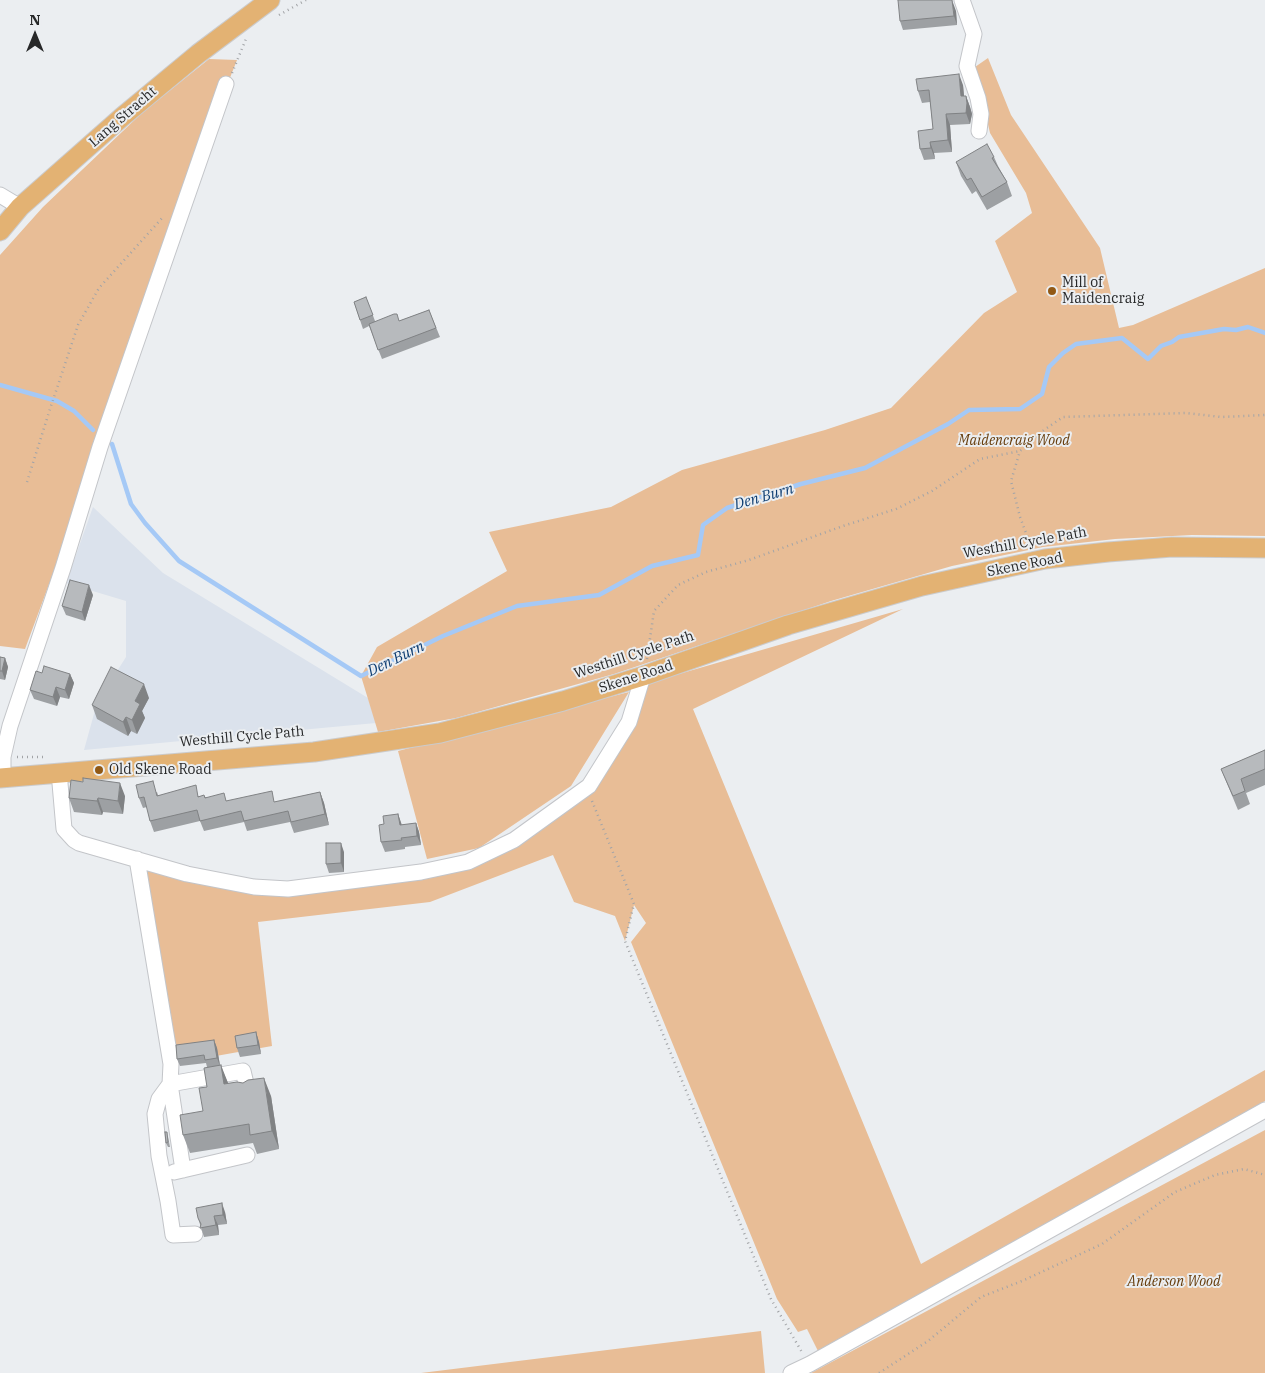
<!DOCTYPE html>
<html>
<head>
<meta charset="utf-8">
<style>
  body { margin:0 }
  #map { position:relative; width:1265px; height:1373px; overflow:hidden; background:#ebeef1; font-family:"IBM Plex Serif",serif }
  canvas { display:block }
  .north { position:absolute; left:10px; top:10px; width:50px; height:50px; -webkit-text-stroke:4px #ebeef1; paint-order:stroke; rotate:0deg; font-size:14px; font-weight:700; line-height:20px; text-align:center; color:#272829 }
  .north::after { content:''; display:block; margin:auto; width:18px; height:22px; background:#272829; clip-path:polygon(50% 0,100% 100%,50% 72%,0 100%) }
</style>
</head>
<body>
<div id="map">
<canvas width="1265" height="1373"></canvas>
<div class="north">N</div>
</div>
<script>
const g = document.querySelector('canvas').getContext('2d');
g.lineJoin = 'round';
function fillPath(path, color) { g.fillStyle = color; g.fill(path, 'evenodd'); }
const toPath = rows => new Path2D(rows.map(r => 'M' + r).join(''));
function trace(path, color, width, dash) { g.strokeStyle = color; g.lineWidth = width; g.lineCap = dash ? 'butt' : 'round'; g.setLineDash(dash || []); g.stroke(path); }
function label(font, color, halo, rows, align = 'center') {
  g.font = font + ' "IBM Plex Serif",serif'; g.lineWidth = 4; g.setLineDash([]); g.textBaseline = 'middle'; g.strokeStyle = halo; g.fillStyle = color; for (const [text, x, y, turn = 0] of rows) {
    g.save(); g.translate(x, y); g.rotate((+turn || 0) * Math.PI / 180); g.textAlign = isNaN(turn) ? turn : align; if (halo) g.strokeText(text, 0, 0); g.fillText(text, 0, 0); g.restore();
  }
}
const built = toPath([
  [93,507,163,573,368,698,376,723,84,750,97,703,126,657,126,601,66,583]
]);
const green = toPath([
  [988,58,1011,115,1100,248,1119,328,1133,325,1265,268,1265,536,1192,535,1115,539,1043,547,952,566,831,601,614,674,456,718,378,732,361,676,377,647,507,571,489,532,611,507,682,470,825,430,891,408,984,313,1017,292,995,241,1032,213,1026,193,990,133,975,67],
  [209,59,237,60,218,108,100,447,25,649,0,646,0,255,43,207,143,112],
  [903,609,693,709,921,1264,1265,1070,1265,1101,818,1351,807,1329,798,1332,777,1299,631,942,646,923,634,905,625,941,615,916,574,902,553,855,430,902,258,922,272,1046,171,1064,137,859,254,887,468,862,586,788,641,685],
  [629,692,571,786,479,848,427,859,398,751],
  [1265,1130,1265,1373,811,1373],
  [761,1331,765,1373,421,1373]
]);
const stream = toPath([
  [0,385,57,401,74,411,93,430],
  [112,444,131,504,145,523,179,561,361,676,443,636,517,606,599,595,652,566,698,555,703,525,727,508,801,484,865,468,948,424,969,410,1020,409,1042,394,1049,367,1063,353,1076,344,1122,338,1148,359,1161,346,1172,342,1179,337,1224,329,1236,330,1248,327,1265,333]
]);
const path = toPath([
  [279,15,306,0],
  [232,73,246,39],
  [27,482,50,409,78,325,99,288,163,217],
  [1031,546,1020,517,1011,481,1020,451,1044,430,1063,417,1186,413,1221,417,1265,415],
  [647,659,654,611,678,585,706,572,749,560,843,526,896,509,932,491,980,459,1020,451],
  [17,757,46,757],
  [592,801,634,904,625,941,771,1299,803,1354],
  [879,1373,928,1341,981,1297,1022,1281,1102,1244,1175,1192,1215,1175,1244,1169,1265,1175]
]);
const minor = toPath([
  [962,0,974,34,967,66,978,98,981,114,979,131],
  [0,195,20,207],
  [59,772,64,829,74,840,79,843,187,874,254,887,288,889,421,872,468,862,514,840,589,786,629,722,643,676],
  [3,777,3,757,10,726,63,568,100,447,226,84],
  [137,859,171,1064,170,1084,243,1071,248,1092],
  [170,1084,159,1099,155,1114,159,1156,168,1201,173,1235,195,1234],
  [170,1084,183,1170],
  [174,1172,247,1155],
  [791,1373,810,1364,1265,1110]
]);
const major = toPath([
  [0,231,20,207,122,117,198,54,270,0],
  [0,778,314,752,440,733,563,701,643,676,788,625,922,586,1045,559,1108,552,1172,547,1265,548]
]);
const wall = toPath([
  [956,11,957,25,903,30,900,21],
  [963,85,964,96,966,96,970,107,972,114,970,124,950,125,952,152,934,153,935,159,924,160,920,149,933,129,930,102,922,103,918,91],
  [994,157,998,166,1007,182,1012,196,987,210,976,191,972,194,961,176,956,162],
  [366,297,375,321,399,321,429,310,440,337,382,359,369,326,363,329,354,302],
  [93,595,85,621,66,615,62,606],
  [0,657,5,658,8,667,5,680,0,679],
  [42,673,70,674,74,683,69,699,60,697,57,706,34,699,30,690],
  [149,698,142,711,145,718,137,734,131,731,128,736,97,719,92,705],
  [1265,750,1265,785,1246,793,1250,804,1238,810,1221,769],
  [157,792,158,795,200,796,227,801,275,802,320,792,324,803,329,825,294,833,290,822,247,831,244,822,204,831,200,821,154,832,150,821,147,807,143,808,139,798],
  [125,796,123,814,103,812,102,815,74,812,69,798],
  [398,814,402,825,416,823,419,832,421,845,405,847,405,849,385,852,381,842,384,824],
  [344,852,344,872,329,873,326,864],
  [256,1032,259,1042,261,1054,240,1057,237,1048],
  [214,1040,217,1048,220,1065,228,1083,271,1096,279,1149,257,1154,253,1143,190,1153,183,1135,203,1111,207,1087,207,1067,206,1063,180,1066,177,1059],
  [168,1137,170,1147,168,1147,166,1143],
  [225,1212,227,1224,218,1225,219,1235,204,1237,198,1218]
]);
const shadedWall = toPath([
  [952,0,956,11,957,25,954,16],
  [959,74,963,85,965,107,961,96],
  [966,96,970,107,972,114,970,124,966,113],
  [946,114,950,125,952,152,948,140],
  [930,142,934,153,935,159,931,148],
  [89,585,93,595,85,621,82,612],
  [5,658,8,667,5,680,2,671],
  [70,674,74,683,69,699,65,690],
  [144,684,149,698,142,711,145,718,137,734,132,720,135,701],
  [56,687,60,697,57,706,53,697],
  [126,717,131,731,128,736,123,722],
  [120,783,125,796,123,814,118,801],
  [320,792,324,803,329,825,325,814],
  [98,798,103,812,102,815,97,801],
  [398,814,401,823,403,834,400,825],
  [416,823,419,832,421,845,417,836],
  [341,843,344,852,344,872,341,863],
  [256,1032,259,1042,261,1054,258,1045],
  [214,1040,217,1048,220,1066,217,1058],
  [221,1065,228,1083,224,1084],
  [264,1078,271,1096,279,1149,272,1131],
  [222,1203,225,1212,227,1224,223,1215],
  [214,1216,218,1225,219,1235,216,1225]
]);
const building = toPath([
  [898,0,952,0,954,16,900,21,898,0],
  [959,74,961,96,966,96,967,103,966,113,946,114,948,140,930,142,931,148,920,149,918,131,933,129,929,90,918,91,916,79,959,74],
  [987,144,994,157,992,158,1007,182,982,197,971,178,967,180,956,162,987,144],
  [366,297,373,315,360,320,354,302,366,297],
  [429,310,436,328,378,350,369,324,394,314,397,314,399,321,429,310],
  [70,580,89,585,82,612,62,606,70,580],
  [0,657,5,658,2,671,0,671,0,657],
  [44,666,70,674,65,690,56,687,53,697,30,690,36,671,42,673,44,666],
  [111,667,144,684,135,701,140,704,132,720,126,717,123,722,92,705,111,667],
  [1265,750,1265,769,1241,779,1245,791,1233,796,1221,769,1265,750],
  [83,778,120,783,118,801,98,798,97,801,69,798,71,780,83,782,83,778],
  [153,781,157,796,196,785,198,797,204,795,205,798,224,793,226,801,272,791,274,802,320,792,325,814,291,822,288,811,244,821,241,811,200,821,197,810,150,821,144,797,139,798,136,785,153,781],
  [398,814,400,825,416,823,417,836,401,838,402,840,381,842,379,825,384,824,383,816,398,814],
  [326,843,341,843,341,863,326,864,326,843],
  [256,1032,258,1045,237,1048,235,1036,256,1032],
  [214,1040,217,1058,205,1060,204,1055,177,1059,176,1045,214,1040],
  [221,1065,224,1084,237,1082,243,1083,248,1080,264,1078,272,1131,250,1135,249,1124,183,1135,180,1115,203,1111,199,1088,207,1087,204,1068,221,1065],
  [165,1132,167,1132,168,1142,166,1143,165,1132],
  [222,1203,223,1215,214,1216,216,1225,200,1228,201,1224,198,1218,196,1208,222,1203]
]);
const markers = [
  [1052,291,5,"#925915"],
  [99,770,5,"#925915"]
];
const streetNames = [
  ["Lang Stracht",123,117,-41],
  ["Westhill Cycle Path",1025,543,-10],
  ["Skene Road",1025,565,-11],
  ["Westhill Cycle Path",634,655,-18],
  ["Skene Road",636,677,-18],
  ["Westhill Cycle Path",242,737,-5]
];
const poiNames = [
  ["Mill of",1062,283],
  ["Maidencraig",1062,299],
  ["Old Skene Road",109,770]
];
const parkNames = [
  ["Maidencraig Wood",1014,441],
  ["Anderson Wood",1174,1282]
];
const waterNames = [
  ["Den Burn",764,497,-16],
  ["Den Burn",396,659,-26]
];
fillPath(built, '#dbe2ec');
fillPath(green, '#e8bd96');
trace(stream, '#a5c9f6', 4.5);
trace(minor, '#c3c5c9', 17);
trace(major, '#cbcbcc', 21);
trace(path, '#a2a4a7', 2.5, [1, 4]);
trace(minor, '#fff', 15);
trace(major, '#e3b273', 19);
fillPath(wall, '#9da0a3');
fillPath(shadedWall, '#808284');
fillPath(building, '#b7babd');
trace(building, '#808284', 1);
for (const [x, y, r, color] of markers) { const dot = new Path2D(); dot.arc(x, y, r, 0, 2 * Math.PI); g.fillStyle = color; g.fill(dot); trace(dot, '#ebeef1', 2); }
label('14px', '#272829', '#ebeef1', streetNames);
label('14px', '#272829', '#ebeef1', poiNames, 'left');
label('italic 14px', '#673d0c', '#ebeef1', parkNames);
label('italic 15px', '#0c3c71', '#ebeef1', waterNames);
</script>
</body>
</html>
